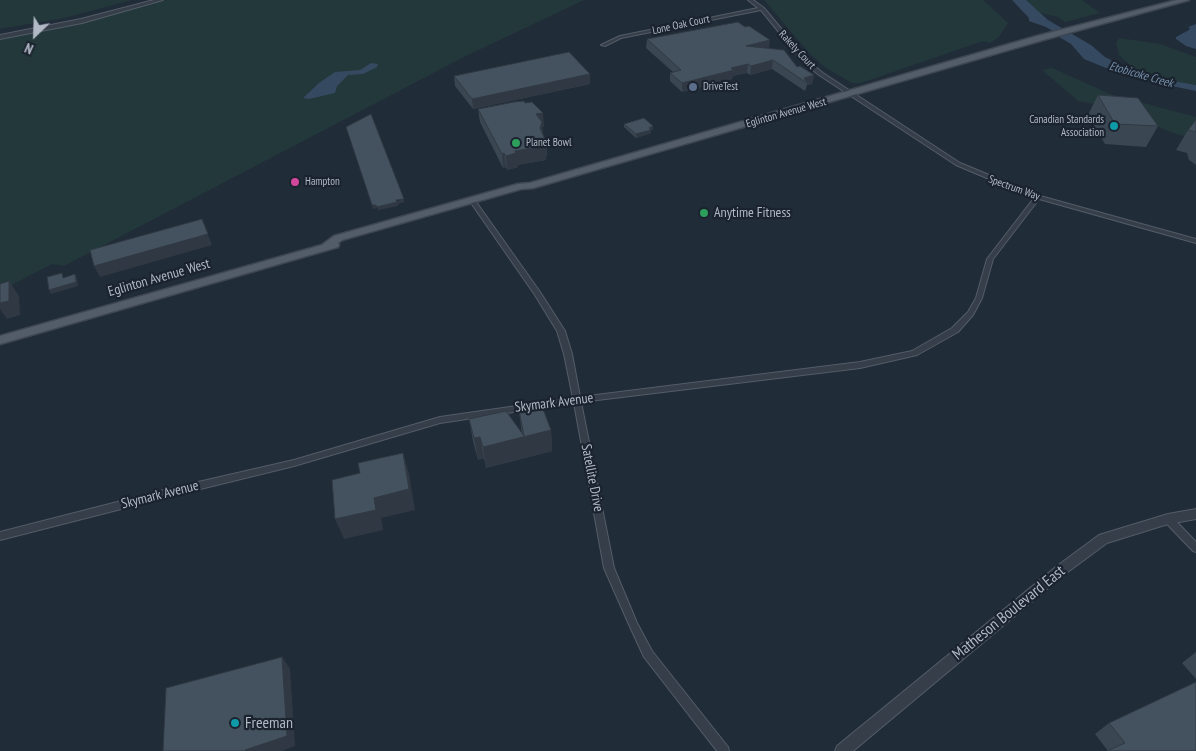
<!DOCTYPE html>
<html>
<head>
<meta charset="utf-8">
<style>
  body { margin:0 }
  #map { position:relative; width:1196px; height:751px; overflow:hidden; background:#212c39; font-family:"PT Sans Narrow",sans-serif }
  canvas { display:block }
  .north { position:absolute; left:10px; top:10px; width:50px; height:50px; -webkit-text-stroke:4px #1a232e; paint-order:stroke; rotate:204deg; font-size:14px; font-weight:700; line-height:20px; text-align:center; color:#b0b9c5 }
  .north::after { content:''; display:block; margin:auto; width:18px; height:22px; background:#b0b9c5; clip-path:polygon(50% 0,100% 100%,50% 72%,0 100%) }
</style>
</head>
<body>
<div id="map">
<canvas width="1196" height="751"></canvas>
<div class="north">N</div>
</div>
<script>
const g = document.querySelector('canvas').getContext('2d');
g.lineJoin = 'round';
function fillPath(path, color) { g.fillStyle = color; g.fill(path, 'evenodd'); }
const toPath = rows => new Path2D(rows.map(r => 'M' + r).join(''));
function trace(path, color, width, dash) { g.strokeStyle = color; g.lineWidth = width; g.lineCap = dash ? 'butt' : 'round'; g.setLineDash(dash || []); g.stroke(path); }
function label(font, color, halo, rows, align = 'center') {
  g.font = font + ' "PT Sans Narrow",sans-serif'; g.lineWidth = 4.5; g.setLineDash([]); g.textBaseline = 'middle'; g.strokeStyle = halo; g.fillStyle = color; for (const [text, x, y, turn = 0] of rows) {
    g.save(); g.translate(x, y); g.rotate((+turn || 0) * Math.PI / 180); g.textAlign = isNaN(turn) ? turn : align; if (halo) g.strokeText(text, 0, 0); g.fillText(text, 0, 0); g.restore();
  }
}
const green = toPath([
  [0,0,132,0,64,18,0,29],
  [167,0,584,0,464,57,64,266,52,264,0,291,0,39,68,26],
  [764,0,983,0,1008,23,999,37,990,43,983,41,861,83,852,83,826,68,810,54],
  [1026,0,1082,0,1100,13,1065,22,1058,17,1040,13],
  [1119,38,1160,44,1196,57,1196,85,1152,77,1136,71,1119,55,1116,43],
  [1052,68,1110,94,1196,117,1196,139,1173,133,1114,107,1078,101,1042,70]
]);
const water = toPath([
  [1012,0,1026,0,1048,20,1091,45,1105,57,1130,70,1152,77,1196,85,1196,91,1138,79,1118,71,1046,27,1029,21,1029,18],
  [1196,24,1196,49,1186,46,1176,39,1176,37,1189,30,1190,28,1188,27],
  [371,63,378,64,377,67,363,74,348,75,337,86,335,93,309,99,303,98,319,83,335,72,360,70]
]);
const river = toPath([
  [1063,32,1079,40,1092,55,1136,73,1138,75,1132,78,1128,77,1084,59,1071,44,1059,37,1058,35,1059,33,1063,32]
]);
const minor = toPath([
  [748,0,753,0,764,8,808,61,823,73,960,163,1040,196,1196,239,1196,243,1039,199,993,259,982,298,973,315,958,332,917,355,860,368,581,402,614,568,637,623,652,651,728,747,729,751,717,751,644,657,631,629,604,568,574,403,440,423,294,466,172,496,0,540,0,532,172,488,294,460,440,417,573,398,564,354,557,331,535,295,469,200,472,198,474,199,540,292,565,331,572,354,580,397,860,362,912,351,952,328,968,312,976,298,987,259,1034,198,956,165,819,75,804,63,761,10,621,38,605,46,601,45,620,36,758,8,748,0],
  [1168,515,1171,516,1196,542,1196,552,1193,551,1165,522,1164,519,1165,516,1168,515]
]);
const tertiary = toPath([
  [154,0,163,0,82,23,0,39,0,35,81,19,154,0],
  [1196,509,1196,519,1168,524,1107,543,1065,574,853,751,835,751,837,746,1057,566,1099,535,1168,514,1196,509]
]);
const primary = toPath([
  [1177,0,1189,0,1043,40,533,188,521,189,342,240,338,243,339,245,338,247,0,344,0,336,322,245,334,236,518,184,530,183,1037,36,1177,0]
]);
const wall = toPath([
  [647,39,769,48,797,67,814,75,812,84,807,85,805,91,772,69,750,75,747,73,733,76,732,79,682,92,670,81,670,73,673,72,646,48],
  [454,76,590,84,473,109,455,86],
  [1098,95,1158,126,1146,147,1105,144,1088,115],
  [478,109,544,126,542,127,543,134,546,142,547,156,545,157,546,160,517,165,518,167,507,170,506,167,503,168,480,122],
  [1196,120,1196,165,1189,160,1187,153,1176,150,1188,130],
  [624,124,653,126,653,130,651,130,651,133,636,138,624,127],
  [519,410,551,430,552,451,486,468,484,458,478,460,473,441,469,419,522,434],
  [1196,652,1196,679,1182,663],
  [1109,723,1196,751,1108,751,1095,734]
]);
const shadedWall = toPath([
  [770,40,769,48,746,46],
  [773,60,772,69,750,75,751,66],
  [748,64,747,73,733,76,732,79,682,92,682,83,731,68],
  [590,74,590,84,473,109,472,99],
  [814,75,812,84,807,85,807,83,804,78],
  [543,113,544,126,542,127,543,136,536,114],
  [653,126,653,130,651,130,651,133,636,138,636,134,649,128],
  [546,142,547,156,545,157,546,160,517,165,518,167,507,170,506,156,515,151],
  [504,153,506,167,503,168,502,154],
  [404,199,404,202,398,204,398,206,378,210,377,207],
  [372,205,376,205,377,208,373,209],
  [202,219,212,245,100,277,94,266],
  [75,274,77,278,78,286,51,294,49,290],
  [9,281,19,296,20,315,7,319,0,309,0,303],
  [551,430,552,451,486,468,483,447],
  [480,437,484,458,478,460,474,438],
  [403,453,409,474,415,510,381,518,383,530,344,539,335,519,374,498],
  [282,657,290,669,295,746,282,751,246,751]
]);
const building = toPath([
  [738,22,745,27,749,26,770,40,746,46,784,50,797,67,800,66,814,75,804,78,807,83,773,60,751,66,748,64,731,68,734,70,682,83,670,73,681,70,647,39,738,22],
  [569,52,590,74,472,99,454,76,569,52],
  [1098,95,1138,98,1158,126,1115,124,1098,95],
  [524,101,525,103,532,102,543,113,536,114,542,122,540,128,546,142,544,143,545,146,515,151,516,153,506,156,504,153,502,154,478,109,514,102,524,101],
  [371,114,404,199,396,200,397,202,377,207,376,205,372,205,346,127,371,114],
  [644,118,653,126,649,128,651,130,636,134,624,124,644,118],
  [1196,120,1196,132,1188,130,1196,120],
  [202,219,208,234,94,266,90,250,202,219],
  [62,273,63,278,75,274,76,282,49,290,47,277,62,273],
  [9,281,9,301,0,303,0,284,9,281],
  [537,406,543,409,551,430,483,447,480,437,474,438,469,419,506,411,524,436,519,410,537,406],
  [403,453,409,489,374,498,376,510,335,519,332,480,360,473,358,463,403,453],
  [282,657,287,736,245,750,246,751,163,751,166,688,282,657],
  [1196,682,1196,751,1107,751,1125,743,1109,723,1196,682]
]);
const markers = [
  [693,87,5,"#5c6f8a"],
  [1114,126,5,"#0f9aa8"],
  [516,143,5,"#2e9e5b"],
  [295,182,5,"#d1479c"],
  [704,213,5,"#2e9e5b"],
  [235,723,5,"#0f9aa8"]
];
const farStreetnames = [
  ["Lone Oak Court",681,25,-12],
  ["Rakely Court",797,50,47],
  ["Eglinton Avenue West",786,113,-16],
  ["Spectrum Way",1014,188,20]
];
const farPoinames = [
  ["DriveTest",703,87],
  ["Canadian Standards",1104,120,"right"],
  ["Association",1104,133,"right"],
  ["Planet Bowl",526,143],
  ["Hampton",305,182]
];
const farWaternames = [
  ["Etobicoke Creek",1141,75,16]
];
const poiNames = [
  ["Anytime Fitness",714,213]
];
const streetNames = [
  ["Eglinton Avenue West",159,278,-16],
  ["Skymark Avenue",554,403,-7],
  ["Satellite Drive",592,478,79],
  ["Skymark Avenue",160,495,-14]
];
const nearStreetnames = [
  ["Matheson Boulevard East",1009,613,-39]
];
const nearPoinames = [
  ["Freeman",245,723]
];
fillPath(green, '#23383a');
fillPath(water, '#354960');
fillPath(river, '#354960');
trace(minor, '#535c67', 2);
trace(tertiary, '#535c67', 2);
trace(primary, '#3e4752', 3);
fillPath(minor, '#353e49');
fillPath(tertiary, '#353e49');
fillPath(primary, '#535d69');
fillPath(wall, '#3a4753');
fillPath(shadedWall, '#303943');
fillPath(building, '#445260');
trace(building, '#303943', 1);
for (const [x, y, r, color] of markers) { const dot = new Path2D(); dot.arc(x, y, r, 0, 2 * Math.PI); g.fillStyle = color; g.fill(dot); trace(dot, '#1a232e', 2); }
label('11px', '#b0b9c5', '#1a232e', farStreetnames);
label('11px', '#b0b9c5', '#1a232e', farPoinames, 'left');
label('italic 12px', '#7891ad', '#1a232e', farWaternames);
label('14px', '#b0b9c5', '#1a232e', poiNames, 'left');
label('14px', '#b0b9c5', '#1a232e', streetNames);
label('16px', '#b0b9c5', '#1a232e', nearStreetnames);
label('16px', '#b0b9c5', '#1a232e', nearPoinames, 'left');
</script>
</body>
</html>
